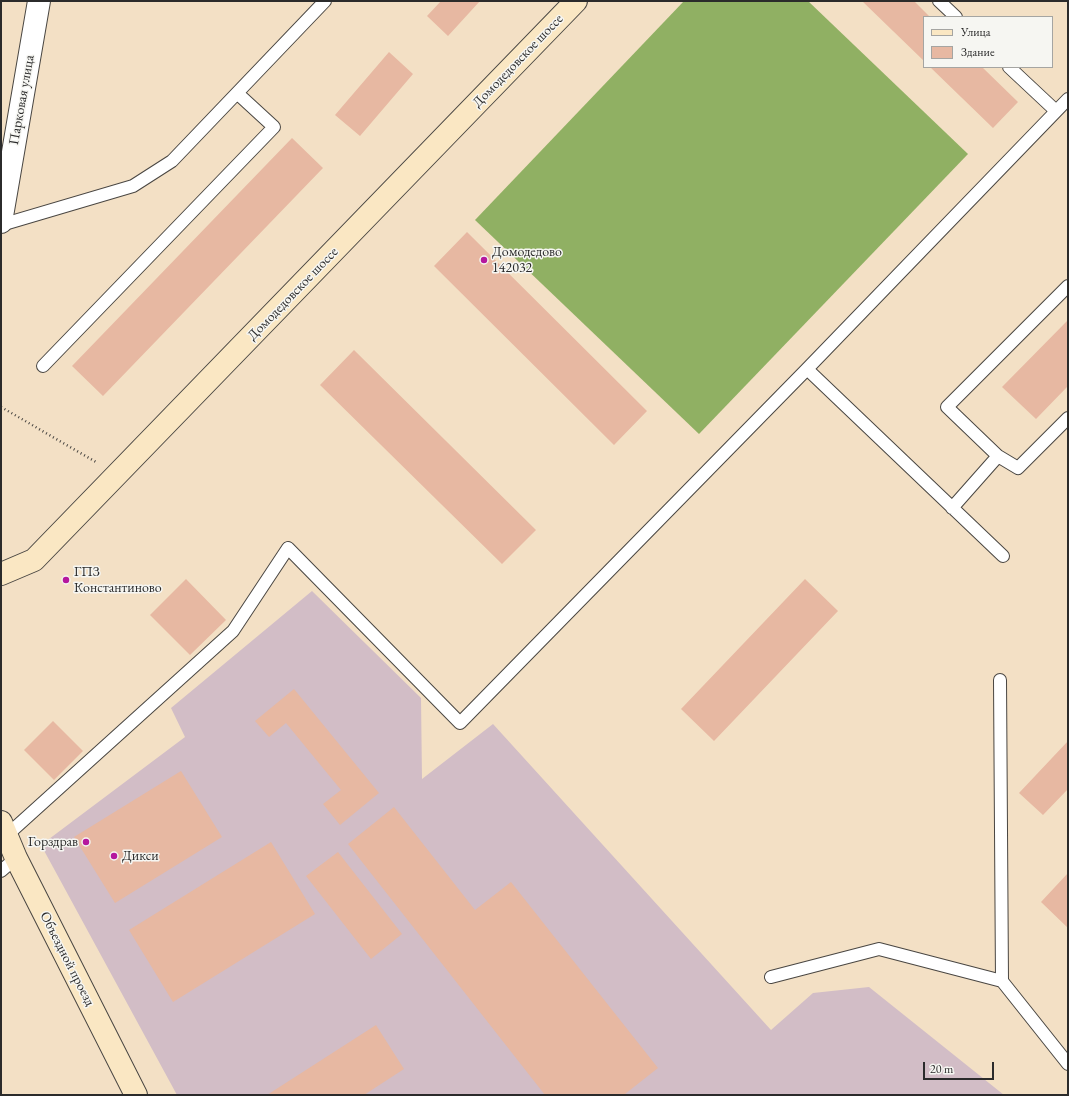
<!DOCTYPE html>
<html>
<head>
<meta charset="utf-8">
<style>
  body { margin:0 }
  #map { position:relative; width:1069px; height:1096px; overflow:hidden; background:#f3e0c5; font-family:"EB Garamond",serif }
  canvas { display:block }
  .frame { position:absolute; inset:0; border:2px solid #2b2b2b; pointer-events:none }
  .legend { position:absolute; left:923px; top:16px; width:130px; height:52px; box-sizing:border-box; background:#f6f6f2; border:1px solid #a5a5a2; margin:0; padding:5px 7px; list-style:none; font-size:12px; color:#2b2b2b }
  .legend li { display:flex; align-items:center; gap:8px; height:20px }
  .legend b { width:20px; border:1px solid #a5a5a2 }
  .scale { position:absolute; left:923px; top:1062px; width:71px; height:18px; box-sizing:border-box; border:2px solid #2b2b2b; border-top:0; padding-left:5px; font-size:12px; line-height:14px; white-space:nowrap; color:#2b2b2b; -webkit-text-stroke:3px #f6f6f2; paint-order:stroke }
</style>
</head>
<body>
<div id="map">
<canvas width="1069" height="1096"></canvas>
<div class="frame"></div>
<ul class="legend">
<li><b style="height:5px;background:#fae7c3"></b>Улица</li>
<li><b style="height:11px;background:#e7b8a2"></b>Здание</li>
</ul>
<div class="scale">20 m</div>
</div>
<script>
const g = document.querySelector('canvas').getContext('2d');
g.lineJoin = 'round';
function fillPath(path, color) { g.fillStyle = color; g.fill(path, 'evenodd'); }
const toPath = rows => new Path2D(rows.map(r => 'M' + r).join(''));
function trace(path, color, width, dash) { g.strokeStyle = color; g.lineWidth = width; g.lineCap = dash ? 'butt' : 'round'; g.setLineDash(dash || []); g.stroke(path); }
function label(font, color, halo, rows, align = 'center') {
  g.font = font + ' "EB Garamond",serif'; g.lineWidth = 3; g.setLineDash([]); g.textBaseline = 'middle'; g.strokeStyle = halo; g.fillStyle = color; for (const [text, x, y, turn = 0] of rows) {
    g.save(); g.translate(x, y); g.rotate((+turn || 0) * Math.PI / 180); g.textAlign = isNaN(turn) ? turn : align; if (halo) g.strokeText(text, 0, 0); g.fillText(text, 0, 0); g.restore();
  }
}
const industrial = toPath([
  [312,591,421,698,422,779,493,724,771,1030,813,993,869,987,1004,1095,177,1095,41,845,185,737,171,708]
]);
const forest = toPath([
  [684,1,808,1,968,154,699,434,475,220]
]);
const building = toPath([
  [441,1,480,1,448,36,427,16],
  [862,1,914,1,930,17,924,17,924,61],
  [389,52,413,74,360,136,335,115],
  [930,67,982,67,1018,102,993,128],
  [292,138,323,168,103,396,72,366],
  [467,232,647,411,614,445,434,266],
  [1068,320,1068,386,1036,419,1002,387],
  [354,350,536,530,502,564,320,385],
  [186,579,226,620,190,655,150,615],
  [805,579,838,611,714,741,681,709],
  [294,689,379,793,340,825,323,804,341,790,286,723,269,737,255,721],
  [53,721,83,751,54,780,24,750],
  [1068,741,1068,789,1043,815,1019,793],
  [181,771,222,837,115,903,74,837],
  [394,807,475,910,511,882,658,1068,625,1094,625,1095,545,1095,348,844],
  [271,842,315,914,173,1002,129,930],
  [338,852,402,934,371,959,306,876],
  [1068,873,1068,928,1041,902],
  [376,1025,404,1069,364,1095,267,1095]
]);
const path = toPath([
  [1,407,96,462]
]);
const lane = toPath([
  [939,1,956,17],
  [1009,67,1056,111],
  [1,225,133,186,172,161,325,1],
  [1068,286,947,407,998,456,1018,468,1068,418],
  [43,366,274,127,237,93],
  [807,369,1003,556],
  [952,508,998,456],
  [1000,680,1002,981],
  [6,836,233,631,288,548,460,723,807,369,1068,99],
  [1,871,16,858],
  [771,977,879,949,1002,981,1068,1064]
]);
const street = toPath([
  [1,222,39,1]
]);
const secondary = toPath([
  [1,574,34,560,576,1],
  [1,822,16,858,136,1095]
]);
const markers = [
  [484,260,4,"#b5179e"],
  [66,580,4,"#b5179e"],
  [86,842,4,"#b5179e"],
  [114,856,4,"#b5179e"]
];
const streetNames = [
  ["Домодедовское шоссе",518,61,-46],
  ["Парковая улица",22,100,-80],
  ["Домодедовское шоссе",293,294,-46],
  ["Объездной проезд",67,959,63]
];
const poiNames = [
  ["Домодедово",492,252],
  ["142032",492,268],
  ["ГПЗ",74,572],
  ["Константиново",74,588],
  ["Горздрав",78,842,"right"],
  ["Дикси",122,856]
];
fillPath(industrial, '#d2bdc6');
fillPath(forest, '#90b063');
fillPath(building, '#e7b8a2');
trace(lane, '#494642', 14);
trace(street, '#494642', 24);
trace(secondary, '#494642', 24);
trace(path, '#494642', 2.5, [1, 3]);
trace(lane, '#fff', 12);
trace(street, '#fff', 22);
trace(secondary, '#fae7c3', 22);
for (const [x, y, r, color] of markers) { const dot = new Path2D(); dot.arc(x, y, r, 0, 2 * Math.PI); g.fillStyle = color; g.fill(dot); trace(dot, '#f6f6f2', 1.5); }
label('14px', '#2b2b2b', '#f6f6f2', streetNames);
label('14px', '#2b2b2b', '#f6f6f2', poiNames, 'left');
</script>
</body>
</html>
